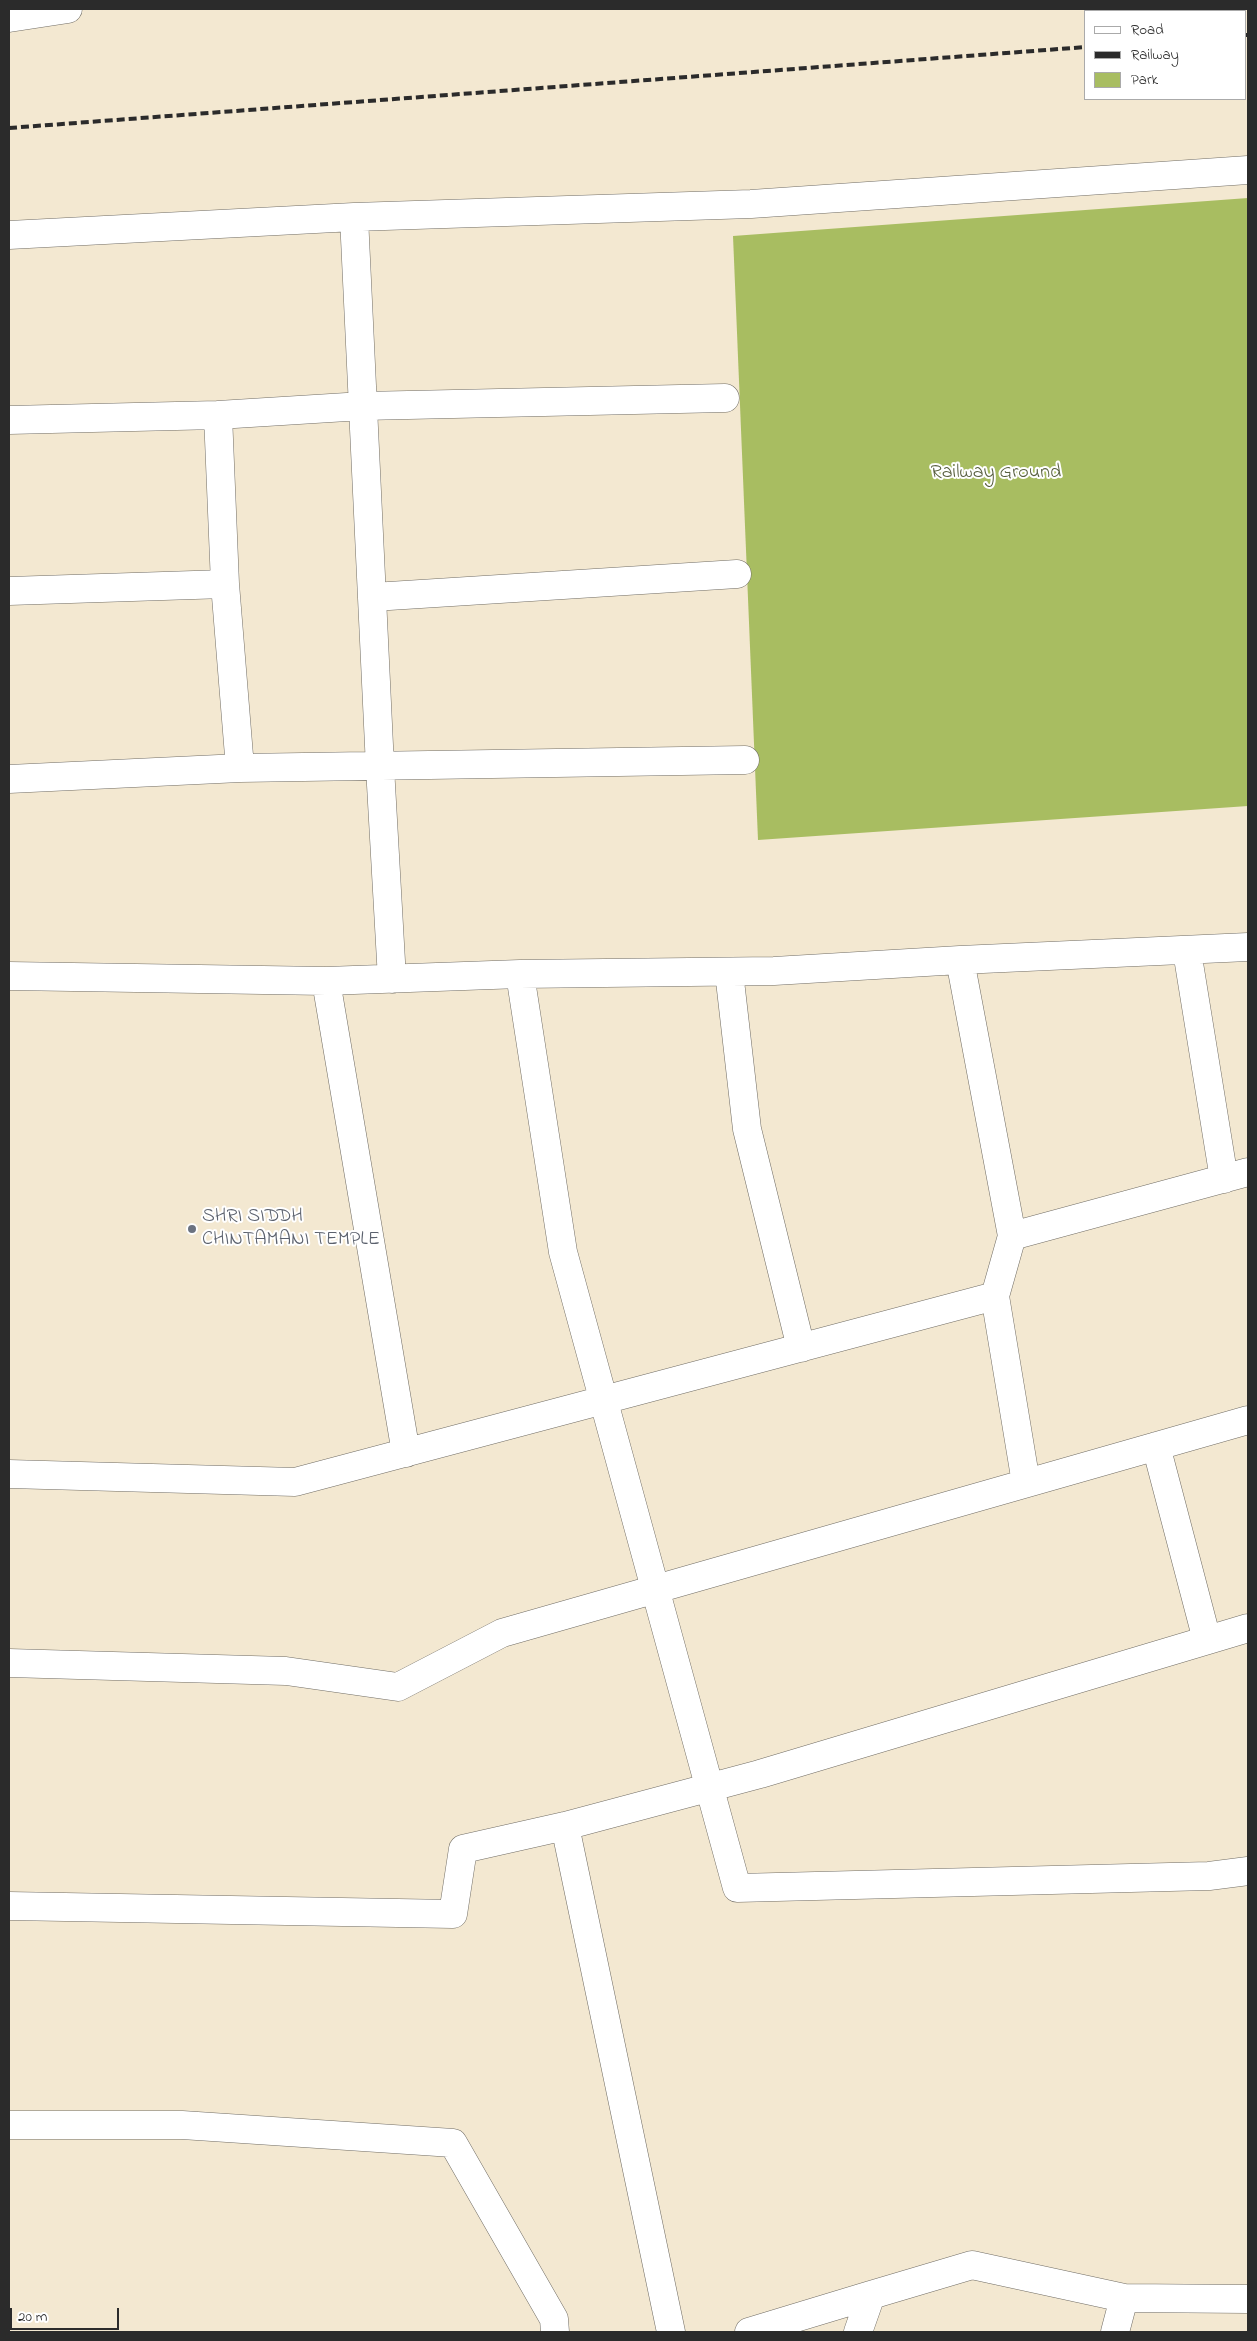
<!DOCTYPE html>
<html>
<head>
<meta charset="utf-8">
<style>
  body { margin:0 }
  #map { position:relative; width:1257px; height:2341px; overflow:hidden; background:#f3e8d1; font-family:"Indie Flower",sans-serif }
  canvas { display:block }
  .frame { position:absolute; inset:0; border:10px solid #2b2b2b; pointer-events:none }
  .legend { position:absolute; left:1084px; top:10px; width:162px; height:90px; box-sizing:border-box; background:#fff; border:1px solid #aaa; margin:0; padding:6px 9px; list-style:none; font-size:15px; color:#2b2b2b }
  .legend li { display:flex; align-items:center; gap:10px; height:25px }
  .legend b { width:25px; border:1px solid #aaa }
  .scale { position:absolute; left:10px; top:2308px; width:109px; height:22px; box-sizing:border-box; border:2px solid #2b2b2b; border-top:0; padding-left:6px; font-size:15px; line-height:18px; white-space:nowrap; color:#2b2b2b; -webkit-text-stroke:4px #fff; paint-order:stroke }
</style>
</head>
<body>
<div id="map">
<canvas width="1257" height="2341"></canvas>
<div class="frame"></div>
<ul class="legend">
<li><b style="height:6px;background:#fff"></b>Road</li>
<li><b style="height:6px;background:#2b2b2b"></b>Railway</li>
<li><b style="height:14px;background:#a8bd61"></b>Park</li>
</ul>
<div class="scale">20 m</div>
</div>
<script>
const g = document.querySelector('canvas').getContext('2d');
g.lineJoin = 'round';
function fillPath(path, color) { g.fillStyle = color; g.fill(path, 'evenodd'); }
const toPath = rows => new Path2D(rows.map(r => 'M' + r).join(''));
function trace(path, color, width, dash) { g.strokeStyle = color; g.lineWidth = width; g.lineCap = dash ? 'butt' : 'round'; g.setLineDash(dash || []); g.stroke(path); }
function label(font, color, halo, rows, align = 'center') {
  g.font = font + ' "Indie Flower",sans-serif'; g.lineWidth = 4; g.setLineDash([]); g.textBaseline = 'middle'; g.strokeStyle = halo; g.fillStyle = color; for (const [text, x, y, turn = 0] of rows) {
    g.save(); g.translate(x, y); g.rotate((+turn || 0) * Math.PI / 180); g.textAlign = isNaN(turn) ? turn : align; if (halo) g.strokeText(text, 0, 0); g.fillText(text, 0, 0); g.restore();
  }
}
const green = toPath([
  [1248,198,1248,806,758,840,733,236]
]);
const minor = toPath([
  [9,18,68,9],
  [354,217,380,767,392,979],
  [9,235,354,217,751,204,1248,170],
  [218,415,363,406,725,398],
  [9,420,218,415,225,584,9,591],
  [225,584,240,768],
  [373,597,737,574],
  [9,779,240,768,745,760],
  [1187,951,1224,1179],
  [960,960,1012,1236],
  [729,972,747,1129,801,1348],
  [520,974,563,1252,737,1888,1209,1876,1248,1871],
  [9,976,326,981,520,974,774,971,960,960,1248,947],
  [326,981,406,1453],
  [995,1296,1026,1483],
  [1156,1446,1207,1640],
  [9,1474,295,1482,995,1296,1012,1236,1248,1172],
  [9,1663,286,1671,398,1687,502,1633,1248,1420],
  [565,1826,671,2332],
  [9,1906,453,1914,463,1849,565,1826,760,1774,1248,1628],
  [9,2125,182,2125,453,2143,554,2319,555,2332],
  [749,2332,871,2295],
  [858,2332,871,2295,972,2265,1124,2298],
  [1115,2332,1124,2298,1248,2299]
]);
const rail = toPath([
  [1246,35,1248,35],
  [9,128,1086,47]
]);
const markers = [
  [192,1229,5,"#6b7280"]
];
const parkNames = [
  ["Railway Ground",996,474]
];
const worshipNames = [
  ["SHRI SIDDH",202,1218],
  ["CHINTAMANI TEMPLE",202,1241]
];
fillPath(green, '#a8bd61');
trace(minor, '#716d65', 29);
trace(minor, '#fff', 28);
trace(rail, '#2b2b2b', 4, [8, 4]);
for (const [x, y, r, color] of markers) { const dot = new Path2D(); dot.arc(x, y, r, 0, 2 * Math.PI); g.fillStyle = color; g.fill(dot); trace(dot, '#fff', 2); }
label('20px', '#575e3e', '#fff', parkNames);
label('20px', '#5b616d', '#fff', worshipNames, 'left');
</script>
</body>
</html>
